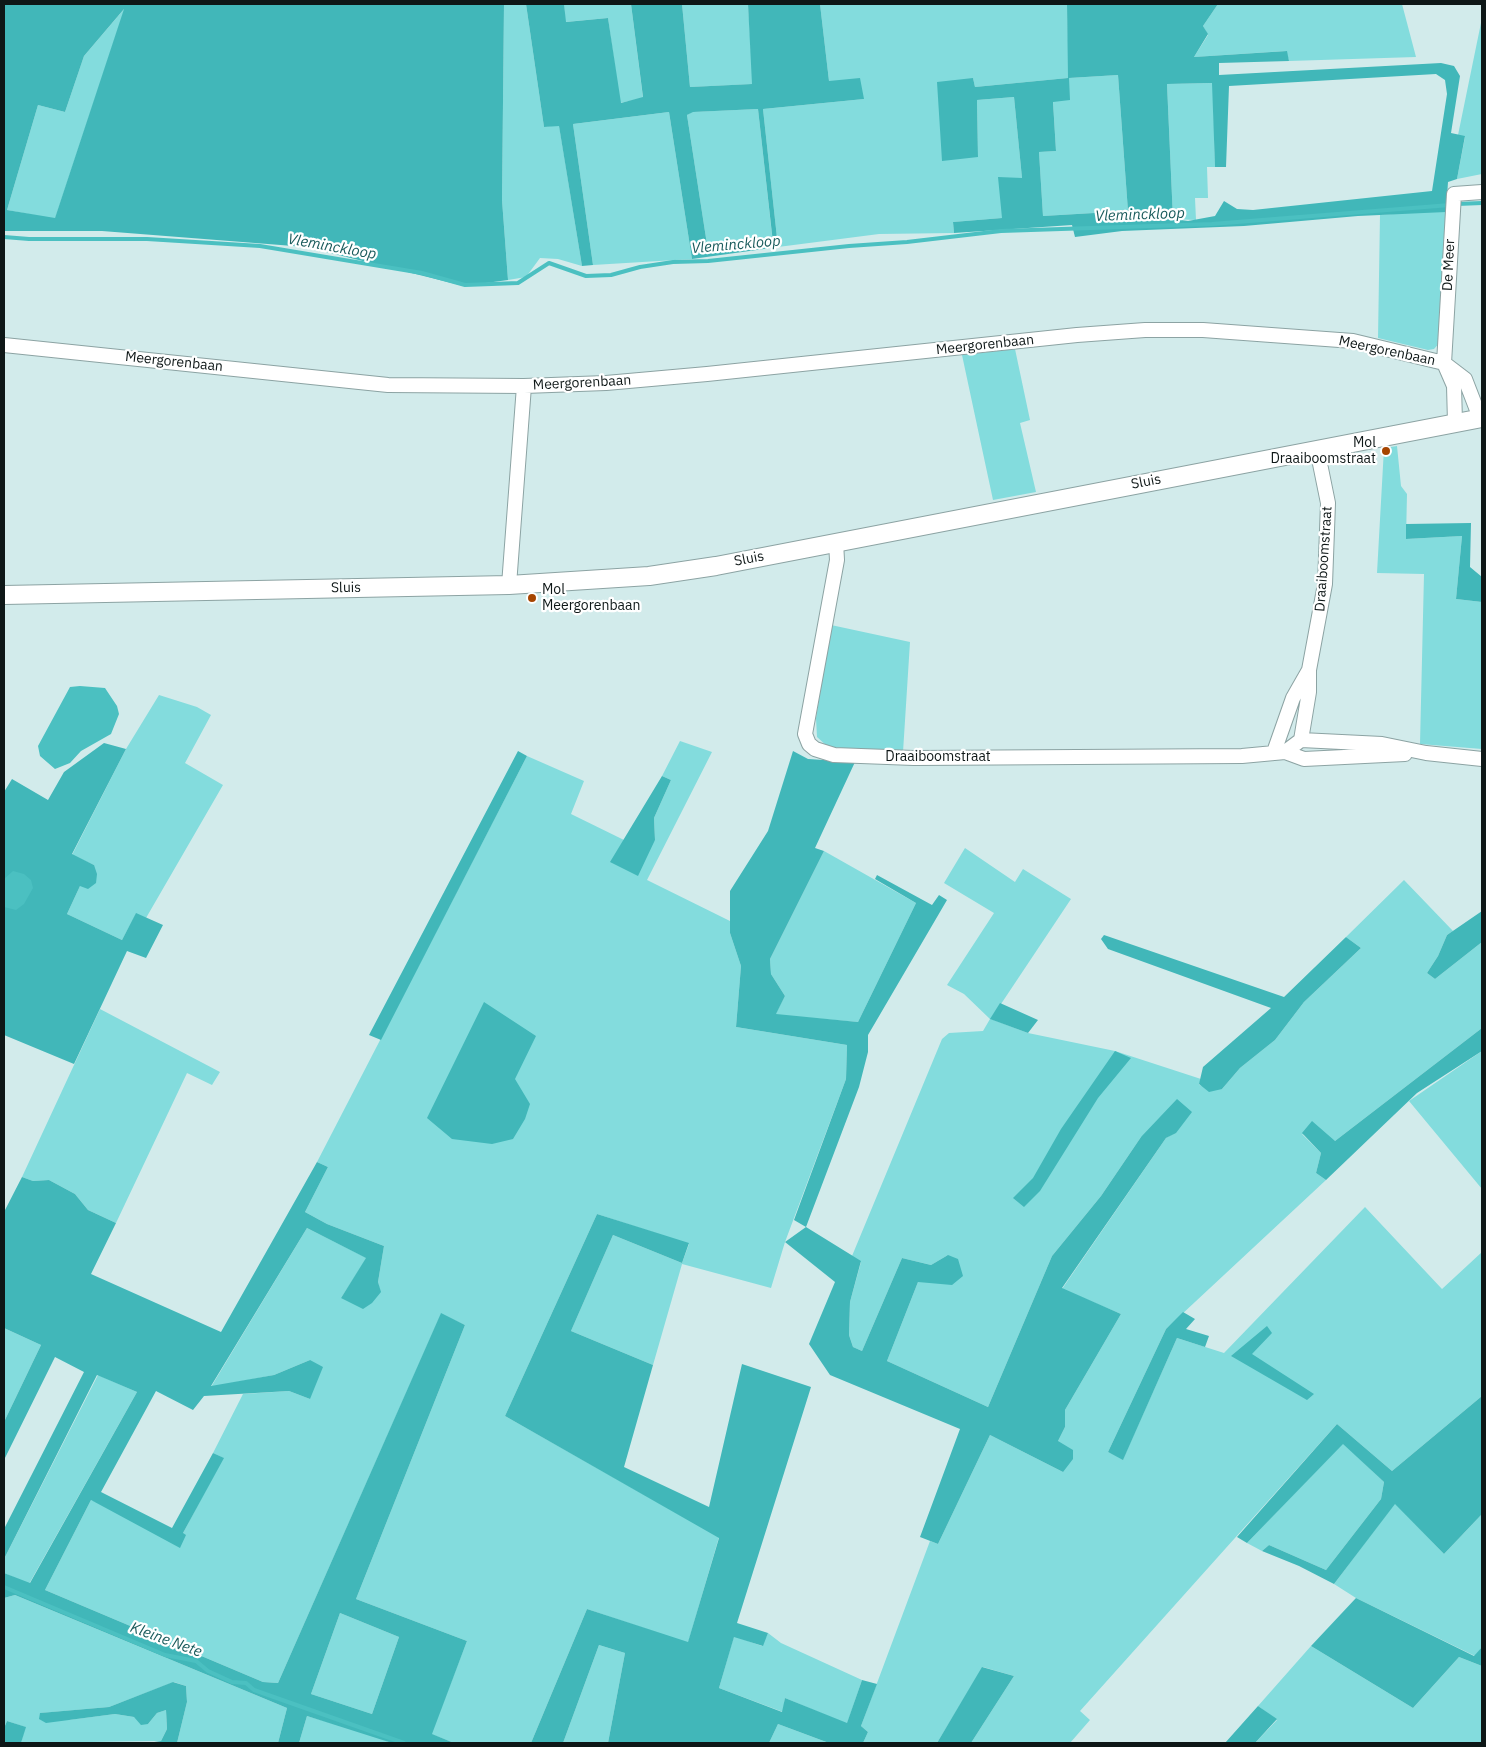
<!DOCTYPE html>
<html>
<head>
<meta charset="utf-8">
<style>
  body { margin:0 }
  #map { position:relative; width:1486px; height:1747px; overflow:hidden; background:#d2ebeb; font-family:"IBM Plex Sans",sans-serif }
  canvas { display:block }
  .frame { position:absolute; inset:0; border:5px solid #0e1717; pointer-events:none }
</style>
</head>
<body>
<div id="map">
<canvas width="1486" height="1747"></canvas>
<div class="frame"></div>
</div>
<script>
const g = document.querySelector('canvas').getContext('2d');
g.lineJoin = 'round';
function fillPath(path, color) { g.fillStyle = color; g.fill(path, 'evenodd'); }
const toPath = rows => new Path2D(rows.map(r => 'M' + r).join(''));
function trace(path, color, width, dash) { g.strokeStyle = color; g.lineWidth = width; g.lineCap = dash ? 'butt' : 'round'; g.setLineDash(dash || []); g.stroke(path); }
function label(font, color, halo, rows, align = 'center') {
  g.font = font + ' "IBM Plex Sans",sans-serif'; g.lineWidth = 4.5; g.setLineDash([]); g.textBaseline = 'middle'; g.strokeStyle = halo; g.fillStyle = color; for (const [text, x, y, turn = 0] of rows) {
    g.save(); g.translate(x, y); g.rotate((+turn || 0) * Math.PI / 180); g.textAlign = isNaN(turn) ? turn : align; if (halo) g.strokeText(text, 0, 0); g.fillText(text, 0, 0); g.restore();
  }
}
const green = toPath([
  [504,4,526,4,544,127,559,125,582,266,558,259,540,258,526,277,508,280,502,200],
  [564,4,631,4,643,98,620,103,608,18,565,22],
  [682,4,748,4,753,84,690,87],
  [820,4,1067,4,1069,78,1118,75,1128,211,1043,216,1039,152,1056,151,1053,101,1068,78,975,87,973,78,942,160,978,156,977,100,1014,97,1022,178,1002,218,953,222,954,233,879,234,778,247,763,109,864,99,829,81],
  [1218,4,1402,4,1416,57,1289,61,1286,51,1194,57,1208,35,1203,26],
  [125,8,55,219,7,210,38,105,65,112,84,56],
  [1482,18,1482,174,1457,179,1465,137,1458,135],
  [1213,83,1215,167,1207,167,1208,198,1195,198,1196,220,1173,219,1167,84],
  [758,109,773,244,708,251,687,115,692,112],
  [669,112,692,259,593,265,573,124],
  [1431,211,1446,212,1442,340,1434,349,1428,350,1378,338,1380,215],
  [1015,349,1030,420,1020,423,1036,492,993,500,962,355],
  [1397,446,1401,486,1407,494,1406,539,1462,536,1456,599,1482,602,1482,749,1420,744,1424,574,1377,573,1384,448],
  [831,625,910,642,903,752,828,747,817,737,816,718],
  [159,695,197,707,211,715,185,763,223,785,146,918,136,914,122,940,67,914,80,886,94,865,72,855,126,749],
  [680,741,712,752,647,880,730,921,730,933,741,966,736,1027,847,1045,846,1079,785,1242,771,1288,682,1264,653,1365,571,1331,613,1235,682,1263,689,1244,597,1214,505,1416,719,1537,688,1643,587,1609,531,1743,454,1743,431,1734,467,1641,356,1599,465,1325,441,1314,278,1683,263,1682,45,1590,91,1500,183,1533,223,1458,213,1453,243,1394,289,1391,310,1399,310,1360,274,1375,211,1387,307,1228,367,1258,341,1298,380,1292,378,1282,384,1246,327,1224,305,1212,328,1167,317,1162,527,756,584,781,571,814,624,840,611,862,655,840,654,818,671,780,662,776],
  [965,848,1015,882,1023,869,1071,899,991,1019,1028,1033,1115,1051,1201,1079,1199,1085,1222,1089,1240,1068,1275,1040,1304,1002,1361,948,1346,937,1404,880,1453,931,1447,935,1438,956,1427,973,1435,979,1482,942,1482,1028,1335,1141,1302,1134,1321,1153,1316,1173,1326,1180,1166,1329,1108,1452,1123,1459,1177,1338,1224,1353,1365,1207,1442,1289,1482,1252,1482,1396,1392,1471,1337,1424,1080,1711,1090,1720,1070,1743,971,1743,1014,1676,983,1667,937,1743,863,1743,868,1732,861,1726,930,1541,938,1544,990,1435,1063,1472,1058,1441,1065,1427,1065,1410,1121,1314,1062,1289,1166,1138,1176,1132,1141,1137,1101,1196,1052,1256,988,1407,887,1361,918,1282,948,1255,931,1265,902,1258,862,1351,853,1347,849,1335,850,1302,861,1262,852,1256,942,1039,949,1033,983,1031,990,1019,964,994,947,985,994,913,944,883],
  [824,851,916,903,858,1022,775,1015,785,996,771,974,770,959],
  [100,1009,220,1072,212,1085,187,1073,116,1223,88,1210,75,1194,49,1180,33,1181,22,1177],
  [1482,1051,1482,1189,1409,1101],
  [4,1328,41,1345,4,1422],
  [98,1375,137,1392,29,1584,4,1573,4,1559],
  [1343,1443,1384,1482,1381,1499,1326,1570,1269,1545,1262,1551,1247,1543],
  [1395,1503,1444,1554,1482,1514,1482,1647,1475,1656,1356,1598,1334,1584],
  [15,1595,287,1708,278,1743,177,1743,187,1702,186,1686,174,1682,109,1707,41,1713,68,1720,115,1714,134,1717,148,1724,157,1713,166,1710,167,1729,161,1741,21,1743,25,1727,7,1721,4,1728,4,1598],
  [340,1613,399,1637,372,1714,311,1694],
  [768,1633,781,1643,862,1680,847,1724,785,1698,783,1712,719,1688,734,1636,762,1646],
  [599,1645,625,1653,608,1743,563,1743],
  [1311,1646,1413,1708,1459,1657,1482,1666,1482,1743,1255,1743,1277,1720,1258,1706],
  [307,1716,366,1733,392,1743,299,1743],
  [778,1724,829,1743,769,1743]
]);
const forest = toPath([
  [4,4,504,4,502,200,508,280,464,286,306,247,102,231,4,231],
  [124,9,55,218,7,210,38,105,65,112,84,56],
  [526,4,564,4,566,22,608,18,621,103,643,97,631,4,682,4,690,87,752,84,748,4,820,4,829,81,860,78,864,99,763,109,778,247,692,259,669,112,573,124,593,265,582,266,559,126,544,127],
  [758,109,773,243,708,251,687,115,693,112],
  [1067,4,1218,4,1203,26,1208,34,1194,57,1287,51,1289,61,1219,63,1219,75,1441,63,1454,66,1460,76,1451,133,1465,136,1457,179,1448,182,1446,212,1358,216,1244,226,1122,231,1075,237,1072,225,954,233,953,222,1002,218,998,177,1022,178,1014,97,977,100,978,157,942,161,937,82,973,78,975,87,1068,78],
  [1436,74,1445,80,1447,94,1432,191,1253,210,1237,209,1224,201,1215,216,1188,221,1173,219,1167,84,1212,83,1215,167,1226,167,1229,86],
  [1118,75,1128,211,1043,216,1039,152,1056,151,1053,102,1070,100,1069,78],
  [1471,523,1470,567,1482,577,1482,602,1456,599,1462,536,1406,539,1406,524],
  [104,743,126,749,72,854,94,865,97,874,96,883,88,889,80,886,67,914,122,940,136,913,163,925,146,958,127,951,74,1064,4,1035,4,792,12,779,48,800,64,772],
  [518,751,527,756,381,1040,369,1035],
  [793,751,808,759,855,762,815,848,824,851,770,959,771,974,785,996,776,1014,858,1022,916,903,875,879,877,875,932,905,939,895,947,900,868,1035,868,1052,859,1087,806,1227,861,1261,850,1302,849,1335,853,1347,862,1351,902,1258,931,1265,948,1255,958,1259,963,1276,952,1285,918,1282,887,1361,988,1407,1052,1256,1101,1196,1141,1137,1177,1099,1192,1112,1176,1133,1166,1138,1062,1288,1121,1314,1065,1410,1065,1427,1058,1441,1073,1450,1073,1459,1063,1472,990,1435,938,1544,920,1537,960,1429,830,1375,809,1344,835,1282,785,1242,806,1227,794,1220,846,1079,847,1045,736,1027,741,966,730,933,730,891,768,831],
  [662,776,671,780,654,818,655,840,638,876,610,862],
  [1482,911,1482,942,1435,979,1427,973,1438,956,1447,935],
  [1104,935,1284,997,1346,937,1361,948,1304,1002,1275,1040,1240,1068,1222,1089,1209,1092,1199,1084,1203,1067,1271,1008,1108,949,1101,939],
  [484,1002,536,1036,515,1079,530,1104,525,1119,513,1139,492,1144,452,1139,427,1118],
  [1000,1003,1038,1020,1028,1033,990,1019],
  [1482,1028,1482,1051,1417,1093,1326,1180,1316,1173,1321,1153,1302,1133,1312,1121,1335,1141],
  [1115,1051,1131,1058,1098,1098,1040,1191,1024,1207,1013,1198,1033,1178,1061,1129],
  [317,1162,328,1167,305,1212,327,1224,384,1246,378,1282,381,1292,372,1303,363,1309,341,1298,366,1258,307,1228,211,1386,274,1375,310,1360,323,1367,310,1399,289,1391,204,1396,193,1410,156,1391,101,1492,172,1528,213,1453,224,1458,183,1533,186,1535,180,1548,91,1500,45,1590,263,1682,278,1683,441,1313,465,1325,356,1599,467,1641,432,1734,454,1743,392,1743,307,1716,299,1743,278,1743,287,1708,15,1595,4,1598,4,1573,30,1583,137,1392,97,1375,4,1559,4,1529,84,1372,55,1357,4,1460,4,1422,41,1345,4,1328,4,1212,22,1177,33,1181,49,1180,75,1194,88,1210,116,1223,91,1274,221,1332],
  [340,1613,399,1637,372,1714,311,1694],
  [597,1214,689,1243,682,1263,613,1235,571,1331,653,1365,624,1467,709,1507,742,1364,811,1387,737,1623,768,1633,763,1646,734,1637,719,1688,782,1712,785,1698,847,1723,862,1680,877,1684,861,1726,868,1732,863,1743,829,1743,778,1724,769,1743,608,1743,625,1653,599,1645,563,1743,531,1743,587,1609,688,1642,719,1538,505,1416],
  [1183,1312,1195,1319,1186,1329,1209,1336,1205,1347,1177,1338,1123,1460,1108,1452,1166,1329],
  [1267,1326,1272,1333,1252,1354,1314,1394,1307,1400,1231,1356],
  [1482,1396,1482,1514,1444,1554,1395,1504,1334,1584,1299,1566,1262,1551,1269,1545,1326,1570,1381,1499,1384,1482,1343,1444,1247,1543,1237,1537,1337,1424,1392,1471],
  [1356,1598,1474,1656,1482,1647,1482,1666,1459,1657,1413,1708,1311,1646],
  [982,1667,1014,1676,971,1743,937,1743],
  [173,1682,186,1686,187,1702,177,1743,147,1743,161,1741,167,1729,166,1710,157,1713,148,1724,141,1725,134,1717,115,1714,46,1723,39,1719,40,1713,109,1707],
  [1258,1706,1277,1719,1255,1743,1225,1743],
  [7,1721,26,1727,21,1743,4,1743,4,1728]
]);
const water = toPath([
  [80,686,105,688,117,706,119,714,111,734,81,751,70,763,55,769,40,756,38,746,70,687],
  [13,871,24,874,31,880,33,888,24,904,16,910,4,907,4,879]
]);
const stream = toPath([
  [1457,204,1482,203],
  [4,237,29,239,147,239,260,246,422,273,465,285,518,283,549,263,586,276,611,275,640,267,673,262,708,261,849,246,907,242,1001,231,1212,224,1450,205],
  [4,1587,165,1655,196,1661,208,1671,232,1682,246,1683,254,1690,404,1743]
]);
const minor = toPath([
  [4,345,388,385,524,386,606,383,707,374,1077,335,1145,330,1203,330,1353,341,1444,363,1465,379,1480,418],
  [1455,422,1454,386,1444,363,1454,194,1482,192],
  [836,542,837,560,805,734,809,744,815,749,834,755,914,758,1242,756,1285,752,1301,740,1309,692,1309,670,1325,584,1328,503,1317,449],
  [509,585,524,386],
  [1301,740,1382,744,1426,753,1482,759],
  [1274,752,1293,698,1309,670],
  [1285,752,1304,759,1405,754]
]);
const tertiary = toPath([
  [4,595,509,585,649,576,716,566,1482,418]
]);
const markers = [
  [1386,451,5,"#a64500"],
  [532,598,5,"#a64500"]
];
const streetNames = [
  ["De Meer",1449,265,-87],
  ["Meergorenbaan",985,345,-6],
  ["Meergorenbaan",1387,351,12],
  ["Meergorenbaan",174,362,6],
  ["Meergorenbaan",582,383,-3],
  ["Sluis",1146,482,-11],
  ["Sluis",749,559,-11],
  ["Draaiboomstraat",1324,559,-86],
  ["Sluis",346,588,-1],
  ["Draaiboomstraat",938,757]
];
const poiNames = [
  ["Mol",1376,443],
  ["Draaiboomstraat",1376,459],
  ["Mol",542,590,"left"],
  ["Meergorenbaan",542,606,"left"]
];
const waterNames = [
  ["Vleminckloop",1140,215,-2],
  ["Vleminckloop",736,245,-5],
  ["Vleminckloop",332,247,10],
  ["Kleine Nete",166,1640,20]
];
fillPath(green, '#83dcdd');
fillPath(forest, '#41b7b9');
fillPath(water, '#4bc0c1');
trace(stream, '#4bc0c1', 4);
trace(minor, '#8ca3a3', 16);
trace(tertiary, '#8ca3a3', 20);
trace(minor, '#fff', 14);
trace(tertiary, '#fff', 18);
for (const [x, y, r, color] of markers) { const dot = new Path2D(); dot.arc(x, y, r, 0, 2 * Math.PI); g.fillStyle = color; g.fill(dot); trace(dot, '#fff', 2); }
label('14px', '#0e1717', '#fff', streetNames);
label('14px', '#0e1717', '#fff', poiNames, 'right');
label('italic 15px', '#1a5b5c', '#fff', waterNames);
</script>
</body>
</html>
